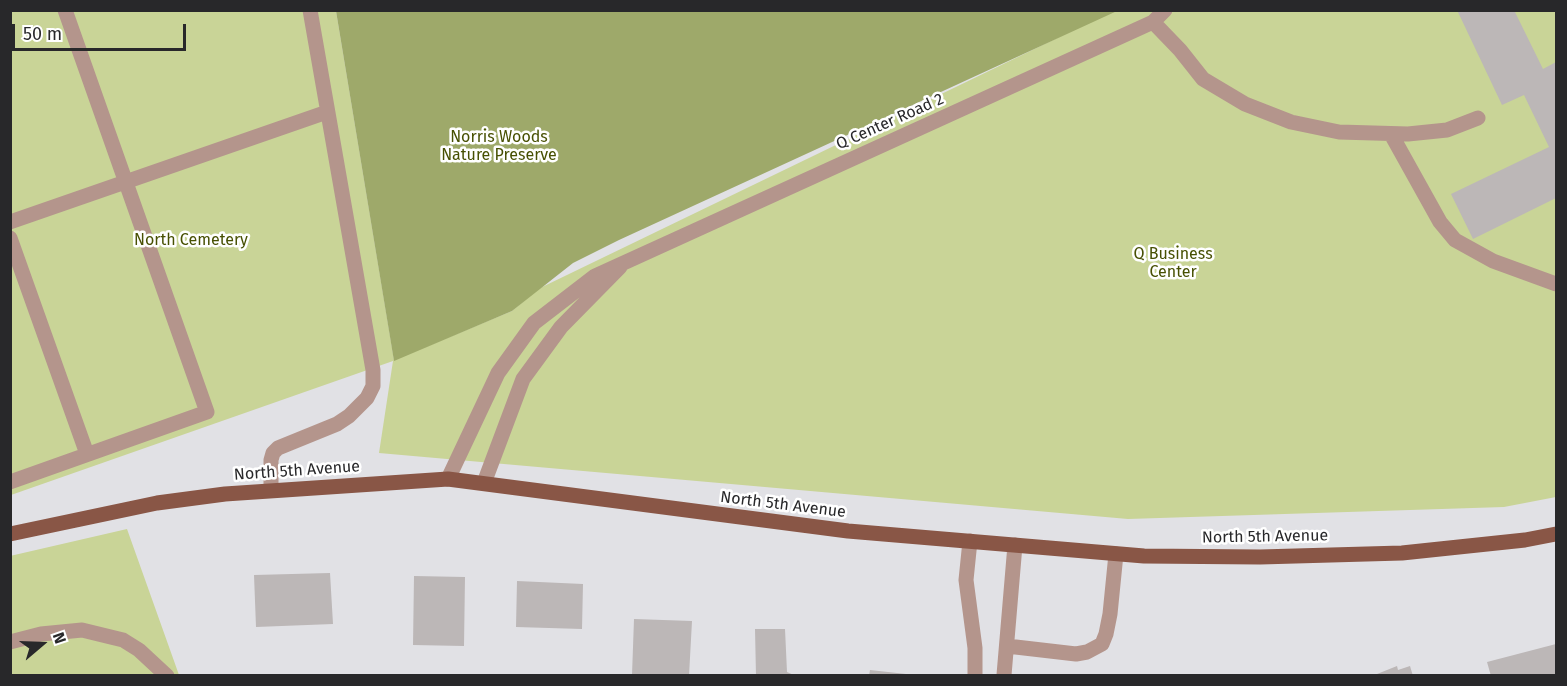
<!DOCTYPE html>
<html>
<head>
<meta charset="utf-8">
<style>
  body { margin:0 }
  #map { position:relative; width:1567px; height:686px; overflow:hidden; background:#e1e1e5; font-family:"Fira Sans",sans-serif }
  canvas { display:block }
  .frame { position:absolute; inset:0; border:12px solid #28282a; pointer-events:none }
  .north { position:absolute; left:12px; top:614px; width:60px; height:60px; -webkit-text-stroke:4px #fff; paint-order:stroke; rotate:71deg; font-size:16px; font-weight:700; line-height:24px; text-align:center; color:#28282a }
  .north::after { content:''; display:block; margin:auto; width:21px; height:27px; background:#28282a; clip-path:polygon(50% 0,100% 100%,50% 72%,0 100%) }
  .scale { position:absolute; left:12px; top:24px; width:174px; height:27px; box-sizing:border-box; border:3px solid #28282a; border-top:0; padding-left:8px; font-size:18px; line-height:21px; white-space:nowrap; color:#28282a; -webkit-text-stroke:4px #fff; paint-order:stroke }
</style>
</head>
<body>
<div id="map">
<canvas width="1567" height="686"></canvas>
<div class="frame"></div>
<div class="north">N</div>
<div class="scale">50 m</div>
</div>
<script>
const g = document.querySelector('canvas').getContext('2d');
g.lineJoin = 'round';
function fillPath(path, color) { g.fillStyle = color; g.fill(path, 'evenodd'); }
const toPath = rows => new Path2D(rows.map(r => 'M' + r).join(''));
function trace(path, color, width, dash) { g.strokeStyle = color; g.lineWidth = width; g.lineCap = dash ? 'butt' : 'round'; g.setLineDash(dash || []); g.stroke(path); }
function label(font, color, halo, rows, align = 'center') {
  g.font = font + ' "Fira Sans",sans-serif'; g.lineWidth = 5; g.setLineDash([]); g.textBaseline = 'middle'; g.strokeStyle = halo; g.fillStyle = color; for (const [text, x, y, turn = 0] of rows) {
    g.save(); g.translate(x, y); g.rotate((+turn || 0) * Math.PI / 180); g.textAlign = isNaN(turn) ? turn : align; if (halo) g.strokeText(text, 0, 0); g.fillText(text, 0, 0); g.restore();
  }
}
const green = toPath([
  [10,11,336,11,394,360,512,311,538,289,1113,11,1556,11,1556,497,1504,507,1128,519,379,453,393,361,11,495],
  [127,529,179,675,11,675,10,556]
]);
const forest = toPath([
  [336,11,336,10,1117,11,619,240,573,263,512,311,394,361]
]);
const building = toPath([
  [1457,10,1514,10,1543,69,1556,62,1556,198,1473,239,1451,194,1549,147,1524,95,1502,105],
  [330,573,333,624,256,627,254,575],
  [414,576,465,577,464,646,413,645],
  [517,581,583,584,582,629,516,627],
  [634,619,692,621,689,676,632,675],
  [755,629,785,629,787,672,796,676,756,676],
  [1556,644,1556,676,1491,676,1487,662],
  [1397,666,1398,670,1410,666,1413,676,1372,676],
  [870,670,906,674,906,676,869,676]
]);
const minor = toPath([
  [1153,22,1180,50,1203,79,1245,104,1291,122,1339,132,1408,134,1447,130,1478,118],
  [1391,134,1440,222,1455,240,1493,261,1556,284],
  [10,222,327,112],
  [10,238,87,454],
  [448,479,498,373,534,323,595,276,1153,22,1165,10],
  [10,482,207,412,65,10],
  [484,483,523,379,561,327,620,267],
  [271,490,271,460,273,453,278,448,337,424,349,416,367,398,373,386,373,370,310,10],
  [970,541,966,580,975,648,975,676],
  [10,642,41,634,82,630,123,640,139,650,167,676],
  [1007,646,1076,654,1087,652,1102,644,1106,634,1110,614,1116,554],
  [1004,675,1015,545]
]);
const major = toPath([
  [10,534,157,503,225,494,448,479,848,531,1144,556,1260,557,1402,553,1525,540,1556,534]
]);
const streetNames = [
  ["Q Center Road 2",890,122,-24],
  ["North 5th Avenue",297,471,-4],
  ["North 5th Avenue",783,505,7],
  ["North 5th Avenue",1265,537,-1]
];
const parkNames = [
  ["Norris Woods",499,138],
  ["Nature Preserve",499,156],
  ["North Cemetery",191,241],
  ["Q Business",1173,255],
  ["Center",1173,273]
];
fillPath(green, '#c9d497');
fillPath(forest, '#9ea96a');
fillPath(building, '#bcb7b7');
trace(minor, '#b4958c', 15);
trace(major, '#895646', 15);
label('16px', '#28282a', '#fff', streetNames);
label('16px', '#475003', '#fff', parkNames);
</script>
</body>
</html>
